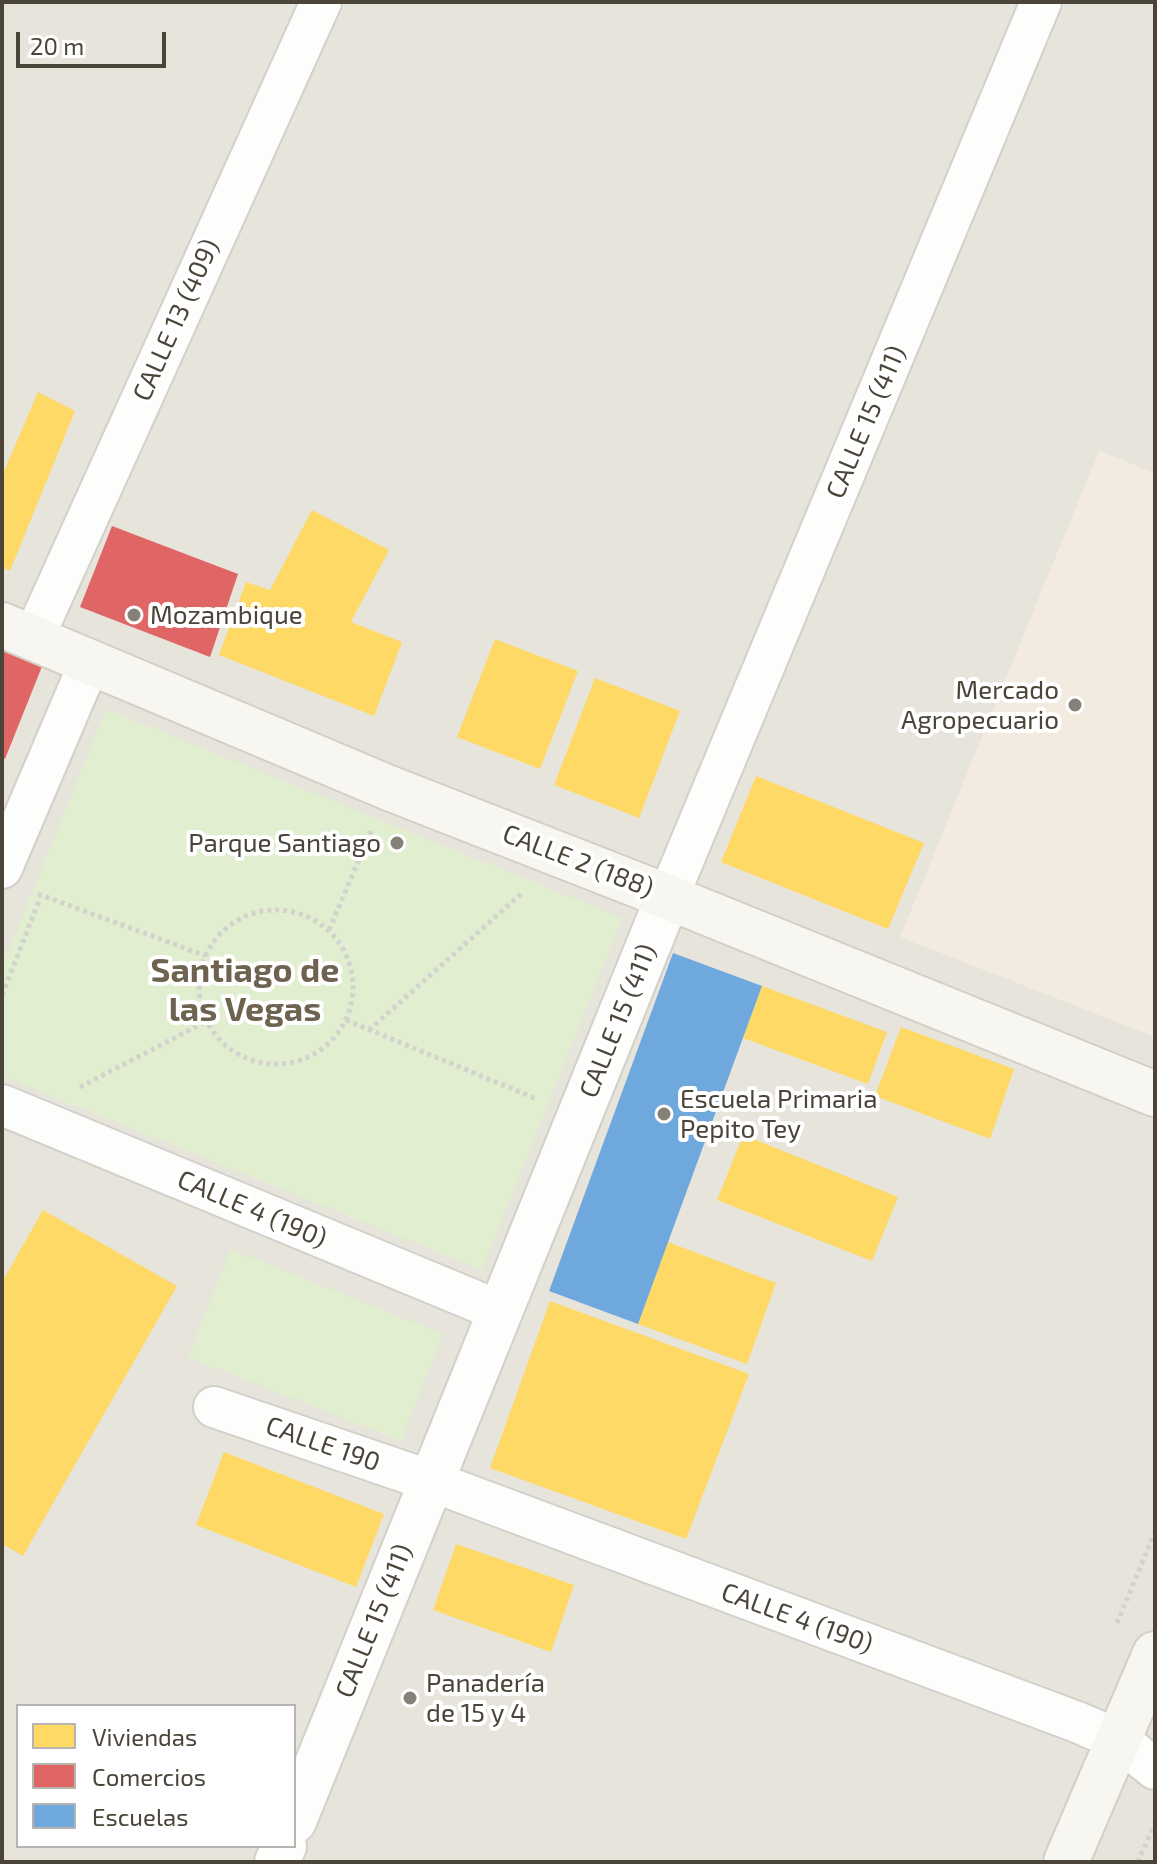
<!DOCTYPE html>
<html>
<head>
<meta charset="utf-8">
<style>
  body { margin:0 }
  #map { position:relative; width:1157px; height:1864px; overflow:hidden; background:#f4f2ee; font-family:"Exo 2",sans-serif }
  canvas { display:block }
  .frame { position:absolute; inset:0; border:4px solid #4b4439; pointer-events:none }
  .legend { position:absolute; left:16px; top:1704px; width:280px; height:144px; box-sizing:border-box; background:#fff; border:2px solid #b7b4b0; margin:0; padding:10px 14px; list-style:none; font-size:24px; color:#4b4439 }
  .legend li { display:flex; align-items:center; gap:16px; height:40px }
  .legend b { width:40px; border:2px solid #b7b4b0 }
  .scale { position:absolute; left:16px; top:32px; width:150px; height:36px; box-sizing:border-box; border:4px solid #4b4439; border-top:0; padding-left:10px; font-size:24px; line-height:28px; white-space:nowrap; color:#4b4439; -webkit-text-stroke:6px #fff; paint-order:stroke }
</style>
</head>
<body>
<div id="map">
<canvas width="1157" height="1864"></canvas>
<div class="frame"></div>
<ul class="legend">
<li><b style="height:22px;background:#ffd966"></b>Viviendas</li>
<li><b style="height:22px;background:#e06666"></b>Comercios</li>
<li><b style="height:22px;background:#6fa8dc"></b>Escuelas</li>
</ul>
<div class="scale">20 m</div>
</div>
<script>
const g = document.querySelector('canvas').getContext('2d');
g.lineJoin = 'round';
function fillPath(path, color) { g.fillStyle = color; g.fill(path, 'evenodd'); }
const toPath = rows => new Path2D(rows.map(r => 'M' + r).join(''));
function trace(path, color, width, dash) { g.strokeStyle = color; g.lineWidth = width; g.lineCap = dash ? 'butt' : 'round'; g.setLineDash(dash || []); g.stroke(path); }
function label(font, color, halo, rows, align = 'center') {
  g.font = font + ' "Exo 2",sans-serif'; g.lineWidth = 8; g.setLineDash([]); g.textBaseline = 'middle'; g.strokeStyle = halo; g.fillStyle = color; for (const [text, x, y, turn = 0] of rows) {
    g.save(); g.translate(x, y); g.rotate((+turn || 0) * Math.PI / 180); g.textAlign = isNaN(turn) ? turn : align; if (halo) g.strokeText(text, 0, 0); g.fillText(text, 0, 0); g.restore();
  }
}
const residential = toPath([
  [2,2,1155,2,1155,1862,2,1862],
  [18,1706,294,1706,294,1846,18,1846]
]);
const commercial = toPath([
  [1099,451,1155,473,1155,1037,900,937]
]);
const green = toPath([
  [106,709,622,918,482,1270,2,1076,2,967],
  [230,1249,443,1334,401,1441,188,1357]
]);
const homes = toPath([
  [38,392,75,411,10,571,2,567,2,476],
  [312,510,389,550,351,622,402,642,374,716,219,655,246,582,270,590],
  [495,639,578,671,540,769,457,737],
  [595,678,680,711,639,818,554,785],
  [756,776,924,843,888,929,721,862],
  [762,986,887,1032,868,1084,743,1038],
  [901,1027,1014,1069,990,1139,875,1096],
  [743,1135,898,1197,872,1261,717,1200],
  [43,1210,177,1286,23,1556,2,1544,2,1282],
  [668,1242,776,1283,747,1364,638,1324],
  [550,1301,749,1374,686,1539,490,1468],
  [224,1452,384,1514,356,1587,196,1525],
  [456,1544,574,1585,551,1652,433,1610]
]);
const shops = toPath([
  [112,526,238,574,210,657,80,607],
  [2,647,43,664,5,759,2,757]
]);
const schools = toPath([
  [673,953,762,986,638,1324,549,1291]
]);
const path = toPath([
  [38,894,206,956],
  '199 987a77 77 0 1 1 154 0a77 77 0 1 1-154 0Z',
  [329,930,371,831],
  [2,995,40,898],
  [346,1020,537,1099],
  [369,1030,522,893],
  [80,1087,207,1021],
  [1117,1623,1155,1532],
  [1138,1862,1155,1823]
]);
const minor = toPath([
  [33,639,321,2],
  [2,868,89,664],
  [668,897,1041,2],
  [2,1105,502,1312],
  [214,1407,431,1481,1077,1722,1119,1740,1155,1769]
]);
const tertiary = toPath([
  [294,1821,668,897],
  [277,1862,284,1846]
]);
const secondary = toPath([
  [2,625,389,788,668,897,1155,1094],
  [1066,1862,1155,1654]
]);
const markers = [
  [134,615,8,"#868178"],
  [1075,705,8,"#868178"],
  [397,843,8,"#868178"],
  [664,1114,8,"#868178"],
  [410,1698,8,"#868178"]
];
const streetNames = [
  ["CALLE 13 (409)",176,320,-66],
  ["CALLE 15 (411)",866,422,-67],
  ["CALLE 2 (188)",578,861,21],
  ["CALLE 15 (411)",618,1021,-68],
  ["CALLE 4 (190)",252,1209,23],
  ["CALLE 190",323,1444,19],
  ["CALLE 4 (190)",797,1618,20],
  ["CALLE 15 (411)",374,1621,-68]
];
const poiNames = [
  ["Mozambique",150,615],
  ["Mercado",1059,690,"right"],
  ["Agropecuario",1059,720,"right"],
  ["Parque Santiago",381,843,"right"],
  ["Escuela Primaria",680,1099],
  ["Pepito Tey",680,1129],
  ["Panadería",426,1683],
  ["de 15 y 4",426,1713]
];
const districtNames = [
  ["Santiago de",245,971],
  ["las Vegas",245,1010]
];
fillPath(residential, '#e7e4dc');
fillPath(commercial, '#f3ebdf');
fillPath(green, '#e1eecf');
fillPath(homes, '#ffd966');
fillPath(shops, '#e06666');
fillPath(schools, '#6fa8dc');
trace(minor, '#d2d0cb', 44);
trace(tertiary, '#d2d0cb', 48);
trace(secondary, '#d3cfc5', 48);
trace(path, '#d3d2cc', 5, [4, 4]);
trace(minor, '#fdfdfc', 40);
trace(tertiary, '#fdfdfc', 44);
trace(secondary, '#f7f6f1', 44);
for (const [x, y, r, color] of markers) { const dot = new Path2D(); dot.arc(x, y, r, 0, 2 * Math.PI); g.fillStyle = color; g.fill(dot); trace(dot, '#fff', 3); }
label('26px', '#4b4439', '#fff', streetNames);
label('26px', '#4b4439', '#fff', poiNames, 'left');
label('bold 34px', '#6e6250', '#fff', districtNames);
</script>
</body>
</html>
